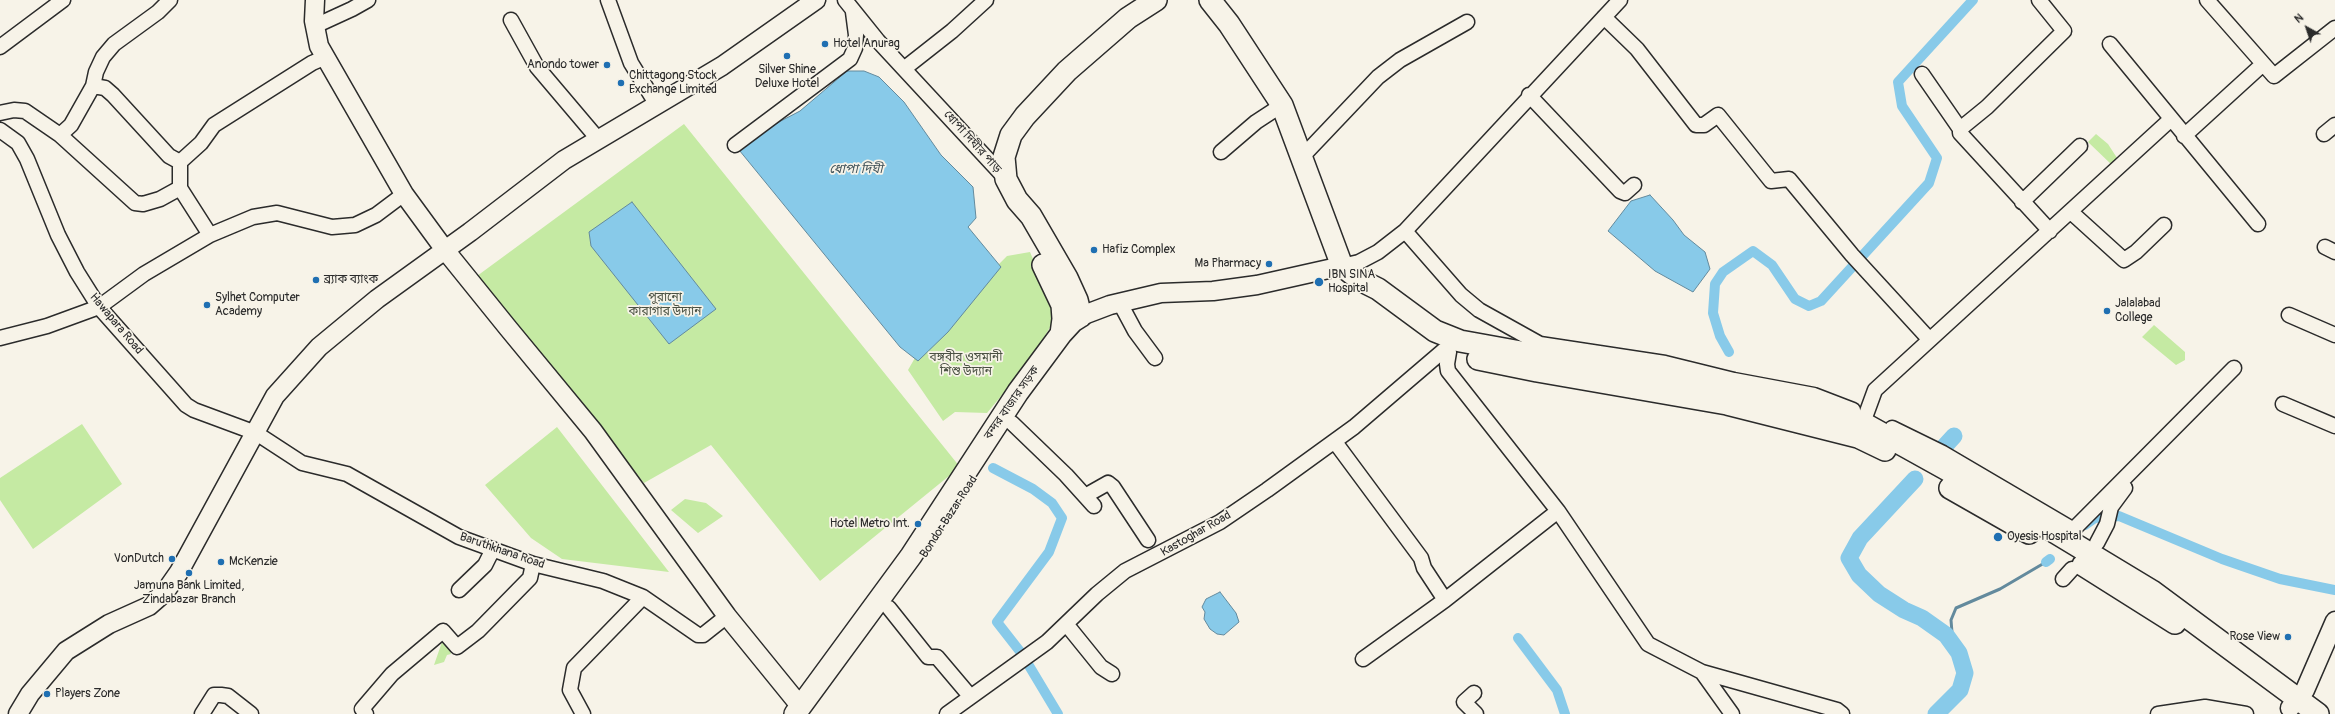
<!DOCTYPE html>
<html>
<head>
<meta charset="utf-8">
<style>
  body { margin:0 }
  #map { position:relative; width:2335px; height:714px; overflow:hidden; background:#f7f3e8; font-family:Pangolin,sans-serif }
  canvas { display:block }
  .north { position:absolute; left:2287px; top:8px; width:40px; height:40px; -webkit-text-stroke:3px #f7f3e8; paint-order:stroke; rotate:320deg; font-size:11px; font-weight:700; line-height:16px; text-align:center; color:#2b2b2b }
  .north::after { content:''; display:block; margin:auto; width:14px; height:18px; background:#2b2b2b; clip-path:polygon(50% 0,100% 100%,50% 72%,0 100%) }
</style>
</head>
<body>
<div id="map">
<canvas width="2335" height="714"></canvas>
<div class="north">N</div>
</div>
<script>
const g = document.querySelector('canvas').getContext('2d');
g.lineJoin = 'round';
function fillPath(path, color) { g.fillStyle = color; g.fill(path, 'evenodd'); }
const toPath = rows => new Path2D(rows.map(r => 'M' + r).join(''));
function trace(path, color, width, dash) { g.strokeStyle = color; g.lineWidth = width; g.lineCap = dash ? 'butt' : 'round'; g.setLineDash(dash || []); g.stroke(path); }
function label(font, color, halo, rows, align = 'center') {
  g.font = font + ' Pangolin,"Noto Sans Bengali",sans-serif'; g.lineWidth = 3.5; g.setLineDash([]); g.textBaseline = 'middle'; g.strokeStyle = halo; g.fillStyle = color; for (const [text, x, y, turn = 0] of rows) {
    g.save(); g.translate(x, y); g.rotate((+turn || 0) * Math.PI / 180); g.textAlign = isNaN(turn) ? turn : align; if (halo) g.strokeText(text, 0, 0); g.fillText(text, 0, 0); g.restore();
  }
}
const green = toPath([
  [684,124,960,467,820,581,711,445,644,483,477,276],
  [2096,134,2108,144,2119,161,2113,166,2088,142],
  [1030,252,1057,316,1027,365,987,413,955,412,943,421,908,370,927,337,1007,256],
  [2154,325,2185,352,2185,360,2176,365,2142,337],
  [82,424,122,484,33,549,0,500,0,478],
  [557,427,669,572,562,559,531,538,485,485],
  [685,499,706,503,723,516,698,533,671,510],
  [442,642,449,647,451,654,447,655,444,662,434,665]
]);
const water = toPath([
  [847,71,864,71,879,77,904,102,941,155,973,187,976,218,968,227,1001,267,948,332,918,361,900,347,735,145,800,111,847,71],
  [1650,195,1673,220,1684,235,1705,252,1710,269,1693,292,1655,271,1608,231,1631,201,1650,195],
  [632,202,716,309,669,344,591,246,589,232,632,202],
  [1220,592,1236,613,1239,622,1224,635,1217,634,1210,629,1204,619,1205,612,1202,607,1206,599,1220,592]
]);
const stream = toPath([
  [1953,645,1951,620,1956,608,2000,589,2046,562]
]);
const canal = toPath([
  [1729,352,1720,336,1713,313,1715,284,1723,272,1753,251,1772,265,1795,299,1809,306,1821,301,1929,183,1937,158,1902,106,1898,82,1973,0],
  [993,468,1033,489,1052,503,1062,518,1049,552,997,622,1022,654,1058,714],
  [2085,525,2095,518,2119,516,2222,559,2280,579,2335,590],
  [2046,562,2050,559],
  [1518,638,1557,690,1565,714]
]);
const river = toPath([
  [1943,448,1954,436],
  [1915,479,1860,538,1849,558,1859,575,1879,594,1904,610,1922,618,1946,635,1959,653,1965,673,1960,690,1936,714]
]);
const minor = toPath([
  [170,0,158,12,114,44,103,57,96,72,93,86,71,125,60,135,135,203,143,204,160,199,180,188],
  [608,0,631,63,657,105],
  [845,0,878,41,1006,179],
  [2207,0,2274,76,2335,28],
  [1604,17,1637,49,1696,125,1704,125,1718,115,1771,181,1789,179,1852,255,1929,339],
  [511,20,537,67,598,139],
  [315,26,352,9,368,0],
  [2110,44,2258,224],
  [0,47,63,0],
  [905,68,952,31,986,0],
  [1922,74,1960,129,1960,133,2050,231],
  [93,86,105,88,113,95,169,156,180,162],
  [1529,95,1620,191,1625,193,1634,185],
  [0,113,14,110,25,111,60,135],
  [1960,129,1987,107,2064,31,2039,0],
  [0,130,18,143,27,159,58,235,77,272,99,307,186,405,194,410,256,433,302,463,347,474,459,537,533,564,603,581,643,597,698,635,703,635,727,616],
  [2324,134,2335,125],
  [2184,136,2263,64],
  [735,145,850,59,855,48,856,35,853,12],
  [1221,152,1256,122,1282,105],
  [1302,157,1378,77,1400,60,1467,22],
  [2022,202,2080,146],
  [2071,212,2124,260,2136,252,2164,225],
  [1405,231,1461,295,1479,310,1540,344,1665,363,1734,380,1814,395,1853,410],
  [210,235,180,188,180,162,201,143,214,125,312,63,326,57],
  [2325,247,2335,252],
  [1342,266,1359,262,1378,252,1405,231,1620,0],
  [1120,303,1135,331,1155,358],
  [2289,315,2335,335],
  [0,338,47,326,99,307,144,274,210,235,253,217,277,213,332,227,355,225,376,215,404,194],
  [1449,352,1447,364,1448,371,1558,511,1648,644,1702,672,1837,710,1842,714],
  [2283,404,2335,426],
  [1012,423,1066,475,1094,506],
  [1892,428,1943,453,2074,530],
  [1860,431,1875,390,2170,120],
  [1335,442,1421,558,1424,568,1445,600],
  [1085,496,1108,483,1113,487,1148,540],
  [2067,536,2234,368],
  [2097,543,2107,524,2111,507,2125,488],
  [2063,579,2072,569],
  [459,590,485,565,493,549],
  [889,608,928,657,937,657,970,696],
  [1067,625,1101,667,1112,674],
  [1363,659,1445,600,1558,511],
  [1702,672,1732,714],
  [1474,693,1464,702,1476,714],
  [202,714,214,695,221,695,228,696,251,714],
  [366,714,362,709,392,674,443,631,457,647,478,631,530,578,533,564],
  [583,714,570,690,574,668,643,597],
  [947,714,1047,642,1097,594,1125,571,1220,522,1267,490,1354,427,1444,350],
  [2158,714,2205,707,2246,714]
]);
const major = toPath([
  [315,0,314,21,319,46,404,194,445,250,508,328,593,431,727,616,801,707],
  [1068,311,1081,316,1110,305,1161,293,1213,291,1257,285,1342,266],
  [2290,708,2305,690,2335,621],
  [18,714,30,694,66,651,109,624,149,606,165,592,179,572,275,396,319,347,377,299,470,232,564,160,722,66,816,0]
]);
const highway = toPath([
  [1210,0,1229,24,1282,105,1342,266,1360,280,1378,289,1435,331,1460,341,1720,388,1839,415,1863,423,1998,498,2152,591,2318,714],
  [1043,265,1062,305,1063,319,1061,334],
  [1081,316,1077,300,1067,278,1031,216,1017,200,1006,179,1004,157,1011,135,1025,116,1067,71,1128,18,1156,0],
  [1478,359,1537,371,1727,404,1858,437,1885,450],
  [1950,488,2029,533],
  [2083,565,2175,623],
  [795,714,911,556,1018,392,1061,334,1073,321,1081,316]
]);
const markers = [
  [825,44,4,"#1f6fb2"],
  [787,56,4,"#1f6fb2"],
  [607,65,4,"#1f6fb2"],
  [621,83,4,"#1f6fb2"],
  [1094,250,4,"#1f6fb2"],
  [1269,264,4,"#1f6fb2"],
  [316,280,4,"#1f6fb2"],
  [1319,282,5,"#1f6fb2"],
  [207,305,4,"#1f6fb2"],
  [2107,311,4,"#1f6fb2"],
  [918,524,4,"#1f6fb2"],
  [1998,537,5,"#1f6fb2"],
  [172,559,4,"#1f6fb2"],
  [221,562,4,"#1f6fb2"],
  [189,573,4,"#1f6fb2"],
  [2288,637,4,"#1f6fb2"],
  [47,694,4,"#1f6fb2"]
];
const poiNames = [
  ["Hotel Anurag",833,44],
  ["Anondo tower",599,65,"right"],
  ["Silver Shine",787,70,"center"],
  ["Deluxe Hotel",787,84,"center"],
  ["Chittagong Stock",629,76],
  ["Exchange Limited",629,90],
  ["Hafiz Complex",1102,250],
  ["Ma Pharmacy",1261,264,"right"],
  ["IBN SINA",1328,275],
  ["Hospital",1328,289],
  ["ব্র্যাক ব্যাংক",324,280],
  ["Sylhet Computer",215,298],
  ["Academy",215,312],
  ["Jalalabad",2115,304],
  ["College",2115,318],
  ["Hotel Metro Int.",910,524,"right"],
  ["Oyesis Hospital",2007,537],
  ["VonDutch",164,559,"right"],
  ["McKenzie",229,562],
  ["Jamuna Bank Limited,",189,586,"center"],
  ["Zindabazar Branch",189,600,"center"],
  ["Rose View",2280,637,"right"],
  ["Players Zone",55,694]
];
const streetNames = [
  ["ধোপা দিঘীর পাড়",972,142,48],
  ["Hawapara Road",116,324,50],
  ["বন্দর বাজার সড়ক",1012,403,-55],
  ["Bondor Bazar Road",949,517,-57],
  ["Kastoghar Road",1196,534,-30],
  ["Baruthkhana Road",502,551,19]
];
const parkNames = [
  ["পুরানো",665,298],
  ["কারাগার উদ্যান",665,312],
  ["বঙ্গবীর ওসমানী",966,358],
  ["শিশু উদ্যান",966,372]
];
const waterNames = [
  ["ধোপা দিঘী",856,170]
];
fillPath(green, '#c5eaa3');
fillPath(water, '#88cae9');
trace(water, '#638a9d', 1);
trace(stream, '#638a9d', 3);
trace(canal, '#88cae9', 10);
trace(river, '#88cae9', 17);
trace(minor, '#2b2b2b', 17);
trace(major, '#2b2b2b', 21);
trace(highway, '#2b2b2b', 24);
trace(minor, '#f7f3e8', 14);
trace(major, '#f7f3e8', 18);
trace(highway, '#f7f3e8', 21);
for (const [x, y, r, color] of markers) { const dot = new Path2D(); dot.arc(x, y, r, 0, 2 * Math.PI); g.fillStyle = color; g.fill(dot); trace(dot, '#f7f3e8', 1.5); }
label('12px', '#2b2b2b', '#f7f3e8', poiNames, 'left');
label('12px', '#2b2b2b', '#f7f3e8', streetNames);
label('12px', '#4a5143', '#f7f3e8', parkNames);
label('italic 13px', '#42535a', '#f7f3e8', waterNames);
</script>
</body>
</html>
